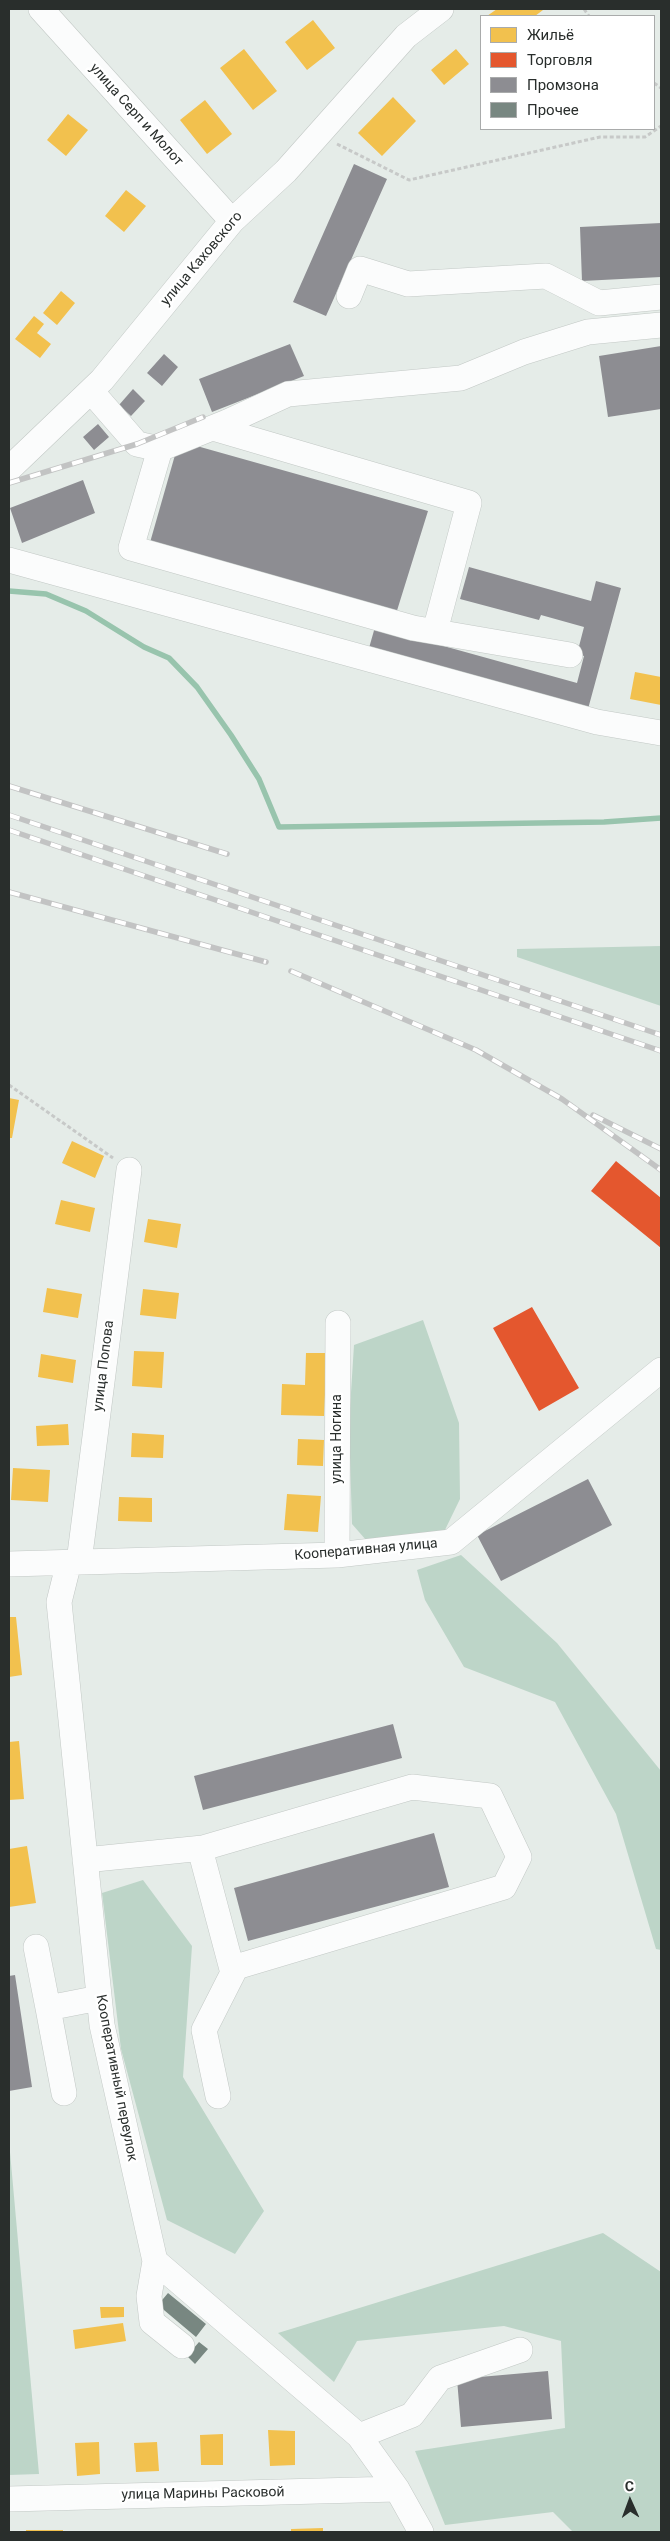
<!DOCTYPE html>
<html>
<head>
<meta charset="utf-8">
<style>
  body { margin:0 }
  #map { position:relative; width:670px; height:2541px; overflow:hidden; background:#e5ece8; font-family:Roboto,sans-serif }
  canvas { display:block }
  .frame { position:absolute; inset:0; border:10px solid #292e2c; pointer-events:none }
  .legend { position:absolute; left:480px; top:15px; width:175px; height:115px; box-sizing:border-box; background:#fff; border:1px solid #a9abab; margin:0; padding:6px 9px; list-style:none; font-size:15px; color:#292e2c }
  .legend li { display:flex; align-items:center; gap:10px; height:25px }
  .legend b { width:25px; border:1px solid #a9abab }
  .north { position:absolute; left:605px; top:2476px; width:50px; height:50px; -webkit-text-stroke:4px #fff; paint-order:stroke; rotate:358deg; font-size:14px; font-weight:700; line-height:20px; text-align:center; color:#292e2c }
  .north::after { content:''; display:block; margin:auto; width:18px; height:22px; background:#292e2c; clip-path:polygon(50% 0,100% 100%,50% 72%,0 100%) }
</style>
</head>
<body>
<div id="map">
<canvas width="670" height="2541"></canvas>
<div class="frame"></div>
<ul class="legend">
<li><b style="height:14px;background:#f2c14e"></b>Жильё</li>
<li><b style="height:14px;background:#e4572e"></b>Торговля</li>
<li><b style="height:14px;background:#8d8d92"></b>Промзона</li>
<li><b style="height:14px;background:#788781"></b>Прочее</li>
</ul>
<div class="north">С</div>
</div>
<script>
const g = document.querySelector('canvas').getContext('2d');
g.lineJoin = 'round';
function fillPath(path, color) { g.fillStyle = color; g.fill(path, 'evenodd'); }
const toPath = rows => new Path2D(rows.map(r => 'M' + r).join(''));
function trace(path, color, width, dash) { g.strokeStyle = color; g.lineWidth = width; g.lineCap = dash ? 'butt' : 'round'; g.setLineDash(dash || []); g.stroke(path); }
function label(font, color, halo, rows, align = 'center') {
  g.font = font + ' Roboto,sans-serif'; g.lineWidth = 5; g.setLineDash([]); g.textBaseline = 'middle'; g.strokeStyle = halo; g.fillStyle = color; for (const [text, x, y, turn = 0] of rows) {
    g.save(); g.translate(x, y); g.rotate((+turn || 0) * Math.PI / 180); g.textAlign = isNaN(turn) ? turn : align; if (halo) g.strokeText(text, 0, 0); g.fillText(text, 0, 0); g.restore();
  }
}
const green = toPath([
  [661,946,661,1006,517,957,517,949],
  [423,1320,459,1423,460,1499,443,1534,366,1540,352,1524,349,1424,354,1345],
  [461,1555,557,1643,661,1771,661,1950,656,1949,616,1814,555,1702,464,1667,425,1600,417,1570],
  [143,1880,192,1946,183,2077,264,2211,235,2254,167,2220,121,2049,102,1893],
  [9,2141,39,2474,9,2475],
  [603,2233,661,2272,661,2532,573,2532,553,2512,445,2525,415,2451,565,2428,561,2341,504,2326,357,2341,334,2382,278,2333]
]);
const homes = toPath([
  [497,9,541,9,543,10,535,16,487,16],
  [313,20,335,48,307,70,285,42],
  [244,49,277,91,253,110,220,68],
  [456,49,469,64,444,85,431,70],
  [393,97,416,121,382,156,358,133],
  [205,100,232,134,207,154,180,120],
  [68,114,88,130,66,156,47,140],
  [126,190,146,206,124,232,105,216],
  [61,291,75,303,57,325,43,313],
  [34,316,44,324,37,333,51,344,40,358,15,339],
  [635,672,661,677,661,705,630,699],
  [9,1098,19,1100,12,1138,9,1138],
  [72,1141,104,1156,95,1178,62,1163],
  [61,1200,95,1208,90,1232,55,1224],
  [148,1219,181,1224,177,1248,144,1242],
  [47,1288,82,1294,78,1318,43,1312],
  [143,1289,179,1293,176,1319,140,1315],
  [134,1351,164,1352,162,1388,132,1386],
  [306,1353,327,1353,324,1416,281,1415,282,1384,305,1385],
  [41,1354,76,1360,73,1383,38,1377],
  [68,1424,69,1445,37,1446,36,1426],
  [132,1433,164,1435,163,1458,131,1457],
  [298,1439,324,1440,323,1466,297,1465],
  [13,1468,50,1470,48,1502,11,1500],
  [287,1494,321,1496,318,1532,284,1530],
  [119,1497,152,1498,152,1522,118,1521],
  [9,1617,16,1617,22,1675,9,1677],
  [19,1741,24,1799,9,1800,9,1742],
  [27,1846,36,1903,9,1907,9,1849],
  [100,2307,124,2307,124,2317,101,2318],
  [123,2323,126,2341,75,2349,73,2330],
  [268,2430,295,2431,295,2465,270,2466],
  [223,2434,223,2465,201,2465,200,2435],
  [99,2442,100,2474,77,2476,75,2443],
  [157,2442,159,2471,136,2472,134,2443],
  [323,2528,323,2532,291,2532,291,2529],
  [26,2530,63,2530,63,2532,26,2532]
]);
const shops = toPath([
  [616,1161,661,1198,661,1248,591,1191],
  [532,1307,579,1388,539,1411,493,1328]
]);
const industry = toPath([
  [354,164,387,179,326,316,293,302],
  [661,223,661,277,582,281,580,227],
  [290,344,304,376,212,412,199,379],
  [661,346,661,409,608,417,599,356],
  [164,354,178,367,162,386,147,373],
  [133,389,145,401,131,416,119,405],
  [98,424,109,437,94,450,83,437],
  [179,441,428,511,395,617,149,546],
  [83,480,95,513,22,543,10,508],
  [469,567,591,601,596,581,621,588,588,709,369,648,375,627,577,683,584,656,577,654,584,627,541,615,539,620,460,599],
  [588,1479,612,1525,501,1581,477,1535],
  [393,1724,402,1758,203,1810,194,1776],
  [434,1833,449,1887,248,1941,234,1888],
  [15,1975,32,2087,9,2091,9,1976],
  [548,2371,552,2419,461,2427,457,2379]
]);
const stream = toPath([
  [9,591,46,594,86,611,144,647,169,658,197,687,231,735,259,779,279,827,604,822,661,818]
]);
const building = toPath([
  [168,2293,206,2324,196,2337,158,2305],
  [199,2342,208,2349,195,2364,187,2356]
]);
const path = toPath([
  [584,9,589,16],
  [654,83,661,88],
  [337,144,409,180,600,137,645,137,661,126],
  [9,1085,113,1158]
]);
const minor = toPath([
  [41,9,232,221],
  [349,296,360,269,408,284,546,276,599,303,661,297],
  [91,391,137,444,160,449,227,422,288,394,461,378,524,352,588,332,661,325],
  [213,428,469,503,435,631],
  [160,449,131,548,413,628,570,655],
  [9,469,102,380,232,221,286,171,406,36,441,9],
  [9,560,597,722,661,733],
  [337,1555,338,1323],
  [69,1562,59,1602,102,2025,155,2261,359,2436,397,2489,421,2532],
  [79,1562,129,1170],
  [9,1564,337,1555,451,1542,661,1370],
  [200,1849,233,1973],
  [85,1860,203,1848,412,1787,490,1796,519,1857,504,1887,236,1967,204,2030,218,2096],
  [36,1947,48,2008],
  [64,2093,48,2008,99,1998],
  [155,2261,149,2296,152,2322,182,2346],
  [359,2436,412,2415,440,2378,520,2350],
  [9,2499,397,2489]
]);
const rail = toPath([
  [9,483,137,444,203,417],
  [9,786,227,854],
  [9,815,661,1035],
  [9,830,661,1051],
  [9,892,266,962],
  [291,971,476,1050,562,1099,661,1170],
  [593,1115,661,1149]
]);
const streetNames = [
  ["улица Серп и Молот",136,115,48],
  ["улица Каховского",202,259,-50],
  ["улица Попова",104,1366,-83],
  ["улица Ногина",337,1439,-90],
  ["Кооперативная улица",366,1550,-5],
  ["Кооперативный переулок",116,2078,79],
  ["улица Марины Расковой",203,2494,-1]
];
fillPath(green, '#bdd5c8');
fillPath(homes, '#f2c14e');
fillPath(shops, '#e4572e');
fillPath(industry, '#8d8d92');
trace(stream, '#98c4ad', 5.5);
fillPath(building, '#788781');
trace(minor, '#c2c8c5', 26);
trace(path, '#c7c9c8', 3, [4, 2.5]);
trace(minor, '#fbfcfc', 25);
trace(rail, '#c2c3c3', 5.5);
trace(rail, '#fff', 4, [11]);
label('14px', '#292e2c', '#fff', streetNames);
</script>
</body>
</html>
